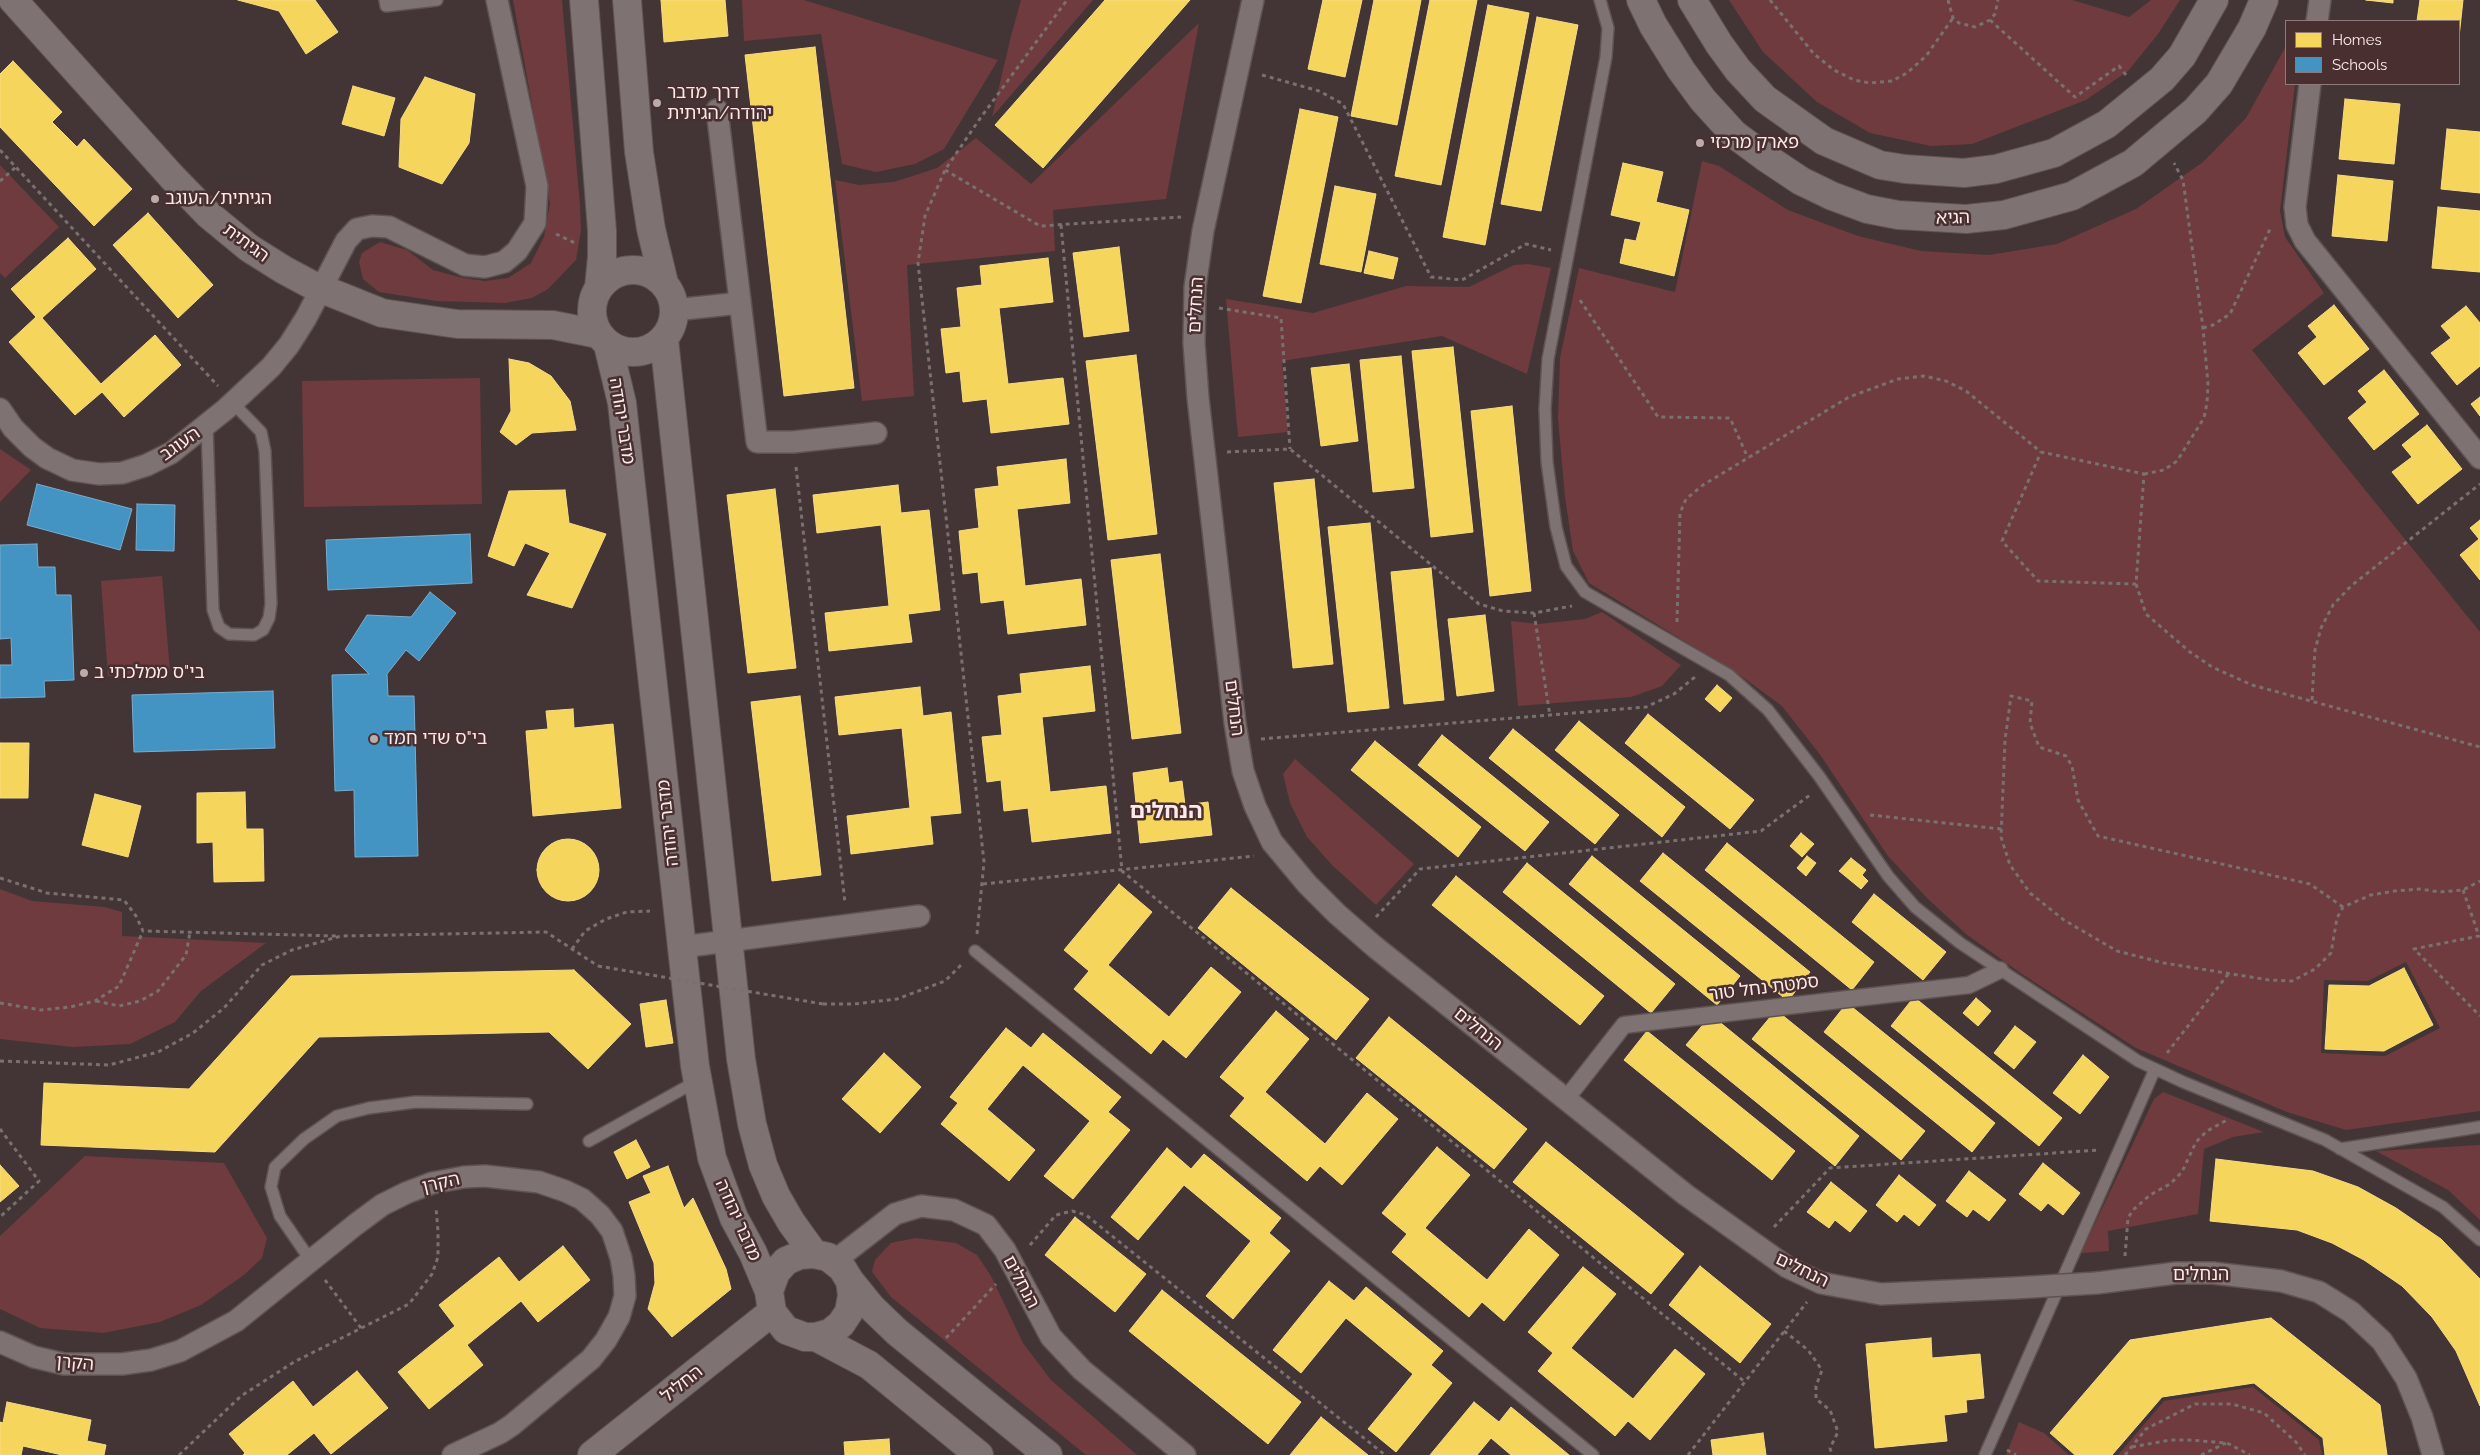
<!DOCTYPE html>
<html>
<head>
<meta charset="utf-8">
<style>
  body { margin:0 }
  #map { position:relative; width:2480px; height:1455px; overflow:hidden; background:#433535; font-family:Raleway,sans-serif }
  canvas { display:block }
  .legend { position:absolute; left:2285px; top:20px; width:175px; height:65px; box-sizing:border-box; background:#492f2f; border:1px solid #907a79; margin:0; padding:6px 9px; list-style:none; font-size:15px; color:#fbeae9 }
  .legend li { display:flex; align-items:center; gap:10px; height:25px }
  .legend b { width:25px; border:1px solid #907a79 }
</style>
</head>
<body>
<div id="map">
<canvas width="2480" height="1455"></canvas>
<ul class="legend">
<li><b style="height:14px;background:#f6d55c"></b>Homes</li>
<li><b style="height:14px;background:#4393c3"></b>Schools</li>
</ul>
</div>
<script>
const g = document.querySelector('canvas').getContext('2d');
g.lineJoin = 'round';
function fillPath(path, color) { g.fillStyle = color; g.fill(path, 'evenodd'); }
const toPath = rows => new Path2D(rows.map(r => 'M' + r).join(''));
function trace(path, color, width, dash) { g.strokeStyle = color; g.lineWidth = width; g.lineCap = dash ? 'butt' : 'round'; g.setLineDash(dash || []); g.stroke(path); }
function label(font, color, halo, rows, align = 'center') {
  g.font = font + ' Raleway,"Noto Sans Hebrew",sans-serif'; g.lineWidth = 5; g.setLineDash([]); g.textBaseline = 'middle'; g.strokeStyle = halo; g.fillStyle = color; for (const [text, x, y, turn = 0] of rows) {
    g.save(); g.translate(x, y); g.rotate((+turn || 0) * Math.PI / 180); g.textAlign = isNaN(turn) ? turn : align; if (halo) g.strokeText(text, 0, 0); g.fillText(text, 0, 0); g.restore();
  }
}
const green = toPath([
  [513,0,562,0,580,206,581,230,576,260,548,289,532,298,505,303,437,301,379,292,363,279,359,262,362,253,380,242,407,250,433,270,463,278,485,281,508,278,531,263,544,237,550,203],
  [742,0,804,0,998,60,944,149,915,164,876,172,842,164,821,34,744,41],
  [1021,0,1093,0,992,117,1011,36],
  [1729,0,2072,0,2129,17,2151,0,2180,0,2158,34,2128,71,2086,100,1972,144,1931,146,1870,133,1817,102,1763,52],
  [1199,23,1166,199,1053,210,1055,251,907,265,914,396,862,401,835,180,859,185,894,182,937,168,976,138,1031,184],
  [2286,46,2286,84,2295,84,2280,211,2285,237,2324,293,2252,350,2480,632,2480,1111,2346,1130,2287,1112,2136,1048,2022,974,1966,934,1927,898,1888,856,1821,756,1782,706,1737,673,1589,583,1573,551,1565,497,1558,419,1560,358,1579,268,1675,292,1702,161,1719,166,1788,210,1858,236,1921,251,1989,255,2057,244,2136,209,2203,162,2246,118],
  [2406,962,2440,1028,2385,1056,2321,1053,2324,980,2368,981],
  [0,165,59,227,5,278,0,273],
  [1528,264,1551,268,1527,374,1442,336,1282,361,1288,432,1238,437,1226,299,1313,313,1406,286,1469,287,1514,265],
  [480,378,482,504,304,507,302,381],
  [0,449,31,470,0,502],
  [162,576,170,671,108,676,101,581],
  [1602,612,1681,665,1662,686,1631,697,1518,706,1511,621,1539,624,1585,619],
  [1295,759,1414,864,1376,905,1332,865,1307,837,1290,803,1283,774],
  [0,889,32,901,105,907,122,912,122,936,266,943,201,991,175,1022,130,1044,73,1047,0,1039],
  [2163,1092,2264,1132,2233,1137,2204,1149,2198,1214,2108,1231,2109,1251,2081,1253,2154,1099],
  [2480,1145,2480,1220,2448,1190,2376,1151],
  [85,1156,224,1163,267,1238,262,1258,244,1275,201,1305,160,1322,103,1333,40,1328,0,1309,0,1236],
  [916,1238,956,1243,977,1255,991,1276,1023,1343,1051,1380,1137,1455,1086,1455,891,1297,872,1272,875,1260,891,1243],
  [2253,1387,2319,1440,2322,1455,2118,1455,2164,1401],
  [2019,1422,2044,1433,2069,1455,2006,1455]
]);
const homes = toPath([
  [238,0,315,0,338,32,306,54,279,11,238,0],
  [661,0,725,0,728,36,664,42,661,0],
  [1105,0,1190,0,1043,168,995,125,1105,0],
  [1323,0,1362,0,1345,77,1308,69,1323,0],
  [1374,0,1421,0,1397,125,1351,116,1374,0],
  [1430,0,1477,0,1441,185,1395,176,1430,0],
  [2366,0,2393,0,2393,3,2366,0],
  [2420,0,2463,0,2459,37,2459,21,2417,21,2420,0],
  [1488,5,1529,13,1485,245,1443,237,1488,5],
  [1537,17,1578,25,1541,211,1501,204,1537,17],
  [815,47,854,388,784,396,745,55,815,47],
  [13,61,62,112,52,122,77,147,84,139,132,189,94,226,0,127,0,74,13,61],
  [425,77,475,94,469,143,442,184,399,167,401,119,425,77],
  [353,86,395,98,384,136,342,124,353,86],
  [2345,99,2400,104,2394,164,2339,159,2345,99],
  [1300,109,1338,117,1301,303,1263,296,1300,109],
  [2447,129,2480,132,2480,193,2441,189,2447,129],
  [1623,163,1663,172,1656,202,1689,210,1674,276,1620,263,1625,239,1636,241,1641,222,1611,215,1623,163],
  [2338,175,2393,181,2387,241,2332,236,2338,175],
  [1335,186,1376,194,1361,272,1320,264,1335,186],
  [2438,207,2480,211,2480,272,2432,268,2438,207],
  [148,213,213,285,178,318,113,245,148,213],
  [68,238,96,269,42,318,101,384,155,335,181,365,124,417,102,392,75,415,9,342,36,317,11,289,68,238],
  [1119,247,1129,331,1084,337,1073,253,1119,247],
  [1369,251,1398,258,1393,279,1364,273,1369,251],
  [1048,258,1053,302,999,308,1008,384,1063,378,1069,424,991,433,987,399,963,402,960,371,946,373,941,329,961,327,957,288,982,285,980,266,1048,258],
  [2334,305,2369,349,2324,385,2298,353,2317,337,2308,326,2334,305],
  [2466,306,2480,323,2480,366,2457,385,2431,353,2451,338,2441,326,2466,306],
  [1453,347,1473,532,1431,537,1412,351,1453,347],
  [1136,355,1157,534,1108,540,1086,361,1136,355],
  [1401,356,1414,488,1373,492,1360,360,1401,356],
  [509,359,529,363,551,376,570,401,576,430,532,433,516,445,500,432,511,411,509,359],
  [1349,364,1358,441,1321,446,1311,368,1349,364],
  [2384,370,2419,414,2374,450,2348,418,2367,402,2358,391,2384,370],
  [2480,397,2480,416,2471,404,2480,397],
  [1512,406,1531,591,1490,596,1471,411,1512,406],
  [2427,425,2462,469,2418,504,2392,472,2412,457,2402,445,2427,425],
  [1066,459,1070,503,1017,509,1025,586,1081,579,1086,625,1008,634,1004,600,981,603,978,572,963,574,959,531,979,528,975,489,999,486,997,467,1066,459],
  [1314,479,1333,664,1293,668,1274,483,1314,479],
  [898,485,901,513,929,510,940,610,908,614,912,642,829,651,825,613,889,606,881,525,817,533,813,495,898,485],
  [775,489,796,668,748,673,727,495,775,489],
  [565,490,569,523,606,534,572,608,527,595,550,553,525,543,514,566,488,556,509,491,565,490],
  [2480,520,2480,580,2460,555,2479,539,2470,528,2480,520],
  [1370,523,1389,708,1348,712,1328,527,1370,523],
  [1160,554,1181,733,1132,739,1111,560,1160,554],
  [1431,568,1444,700,1404,704,1391,572,1431,568],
  [1485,615,1494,691,1457,696,1448,619,1485,615],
  [1090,666,1095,711,1042,717,1050,792,1106,786,1111,833,1032,842,1028,808,1004,811,1001,780,987,782,982,737,1002,735,998,696,1022,693,1020,674,1090,666],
  [1717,685,1732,698,1720,712,1705,699,1717,685],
  [920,687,923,716,951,712,961,813,930,816,933,844,851,854,847,816,910,808,902,728,839,735,835,697,920,687],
  [800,696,821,875,772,881,751,702,800,696],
  [573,709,574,728,613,724,621,808,533,816,526,731,548,729,546,711,573,709],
  [1648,714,1754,800,1730,829,1625,743,1648,714],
  [1579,721,1685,807,1662,837,1555,750,1579,721],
  [1513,729,1619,815,1595,844,1489,758,1513,729],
  [1442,735,1549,822,1525,851,1418,765,1442,735],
  [1375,741,1481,827,1458,857,1351,770,1375,741],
  [0,743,29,743,28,798,0,798,0,743],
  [1167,768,1169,783,1182,781,1185,805,1208,802,1212,835,1140,843,1133,773,1167,768],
  [245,792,246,829,263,829,264,881,214,882,213,842,197,843,197,793,245,792],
  [95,794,141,806,128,857,82,845,95,794],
  [1801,833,1814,844,1802,857,1790,846,1801,833],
  '537 870a31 31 0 1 1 62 0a31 31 0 1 1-62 0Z',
  [1727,843,1874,962,1852,990,1705,870,1727,843],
  [1663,853,1810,972,1788,1001,1640,881,1663,853],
  [1592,856,1740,976,1717,1005,1569,884,1592,856],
  [1807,856,1816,863,1806,876,1797,868,1807,856],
  [1851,858,1866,870,1862,875,1868,881,1861,889,1839,871,1851,858],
  [1527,863,1675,984,1651,1013,1503,892,1527,863],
  [1456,876,1604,996,1580,1025,1432,905,1456,876],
  [1119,884,1152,912,1108,965,1169,1017,1211,967,1241,992,1186,1058,1163,1039,1151,1054,1074,989,1089,971,1064,950,1119,884],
  [1231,888,1369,999,1336,1040,1198,928,1231,888],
  [1874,894,1946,952,1923,980,1852,922,1874,894],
  [2404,968,2433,1025,2384,1051,2325,1049,2329,985,2369,986,2404,968],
  [574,970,631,1024,588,1069,549,1032,319,1037,215,1152,41,1145,44,1083,189,1089,291,976,574,970],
  [1914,997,2062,1118,2039,1146,1891,1026,1914,997],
  [1976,998,1991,1011,1978,1026,1963,1013,1976,998],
  [666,1000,673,1043,646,1047,640,1004,666,1000],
  [1847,1003,1995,1123,1972,1152,1824,1032,1847,1003],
  [1776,1010,1925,1131,1901,1160,1752,1039,1776,1010],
  [1276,1011,1309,1039,1265,1092,1325,1144,1367,1093,1398,1119,1342,1185,1320,1166,1307,1181,1230,1116,1245,1098,1220,1077,1276,1011],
  [1711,1015,1859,1136,1835,1166,1686,1045,1711,1015],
  [1389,1017,1527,1129,1494,1169,1356,1058,1389,1017],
  [2015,1026,2036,1042,2014,1069,1994,1053,2015,1026],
  [1006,1028,1031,1048,1043,1033,1121,1097,1108,1112,1130,1130,1073,1199,1044,1176,1090,1121,1023,1065,987,1109,1035,1150,1009,1181,941,1124,958,1103,950,1097,1006,1028],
  [1647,1031,1795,1151,1772,1180,1624,1060,1647,1031],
  [884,1053,921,1087,880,1133,842,1099,884,1053],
  [2083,1055,2109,1077,2080,1114,2053,1093,2083,1055],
  [636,1140,650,1167,627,1179,614,1152,636,1140],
  [1546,1142,1684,1254,1651,1294,1513,1182,1546,1142],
  [1437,1147,1470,1175,1425,1228,1487,1280,1529,1229,1559,1255,1504,1321,1482,1302,1469,1317,1392,1252,1407,1234,1382,1213,1437,1147],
  [1167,1148,1191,1169,1204,1154,1281,1218,1269,1233,1290,1251,1233,1319,1206,1296,1251,1241,1184,1185,1138,1240,1111,1217,1167,1148],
  [2216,1159,2313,1171,2358,1187,2396,1208,2441,1239,2480,1279,2480,1406,2456,1351,2432,1317,2402,1286,2364,1260,2332,1243,2297,1230,2210,1221,2216,1159],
  [2043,1163,2080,1193,2063,1215,2048,1203,2041,1211,2019,1194,2043,1163],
  [0,1165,19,1186,0,1202,0,1165],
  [668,1166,684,1208,693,1198,726,1269,731,1289,672,1337,648,1309,655,1283,654,1263,629,1202,651,1193,643,1176,668,1166],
  [1969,1171,2006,1200,1989,1221,1973,1209,1967,1217,1946,1201,1969,1171],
  [1899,1175,1936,1205,1919,1226,1904,1214,1897,1222,1876,1205,1899,1175],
  [1831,1182,1867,1211,1850,1232,1835,1220,1829,1228,1807,1212,1831,1182],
  [1075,1217,1146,1274,1115,1312,1045,1255,1075,1217],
  [563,1246,590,1280,538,1322,521,1301,467,1345,483,1365,429,1409,398,1372,455,1326,439,1305,499,1257,519,1282,563,1246],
  [1700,1266,1771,1324,1740,1363,1669,1305,1700,1266],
  [1583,1267,1616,1294,1571,1348,1633,1399,1675,1349,1705,1374,1650,1440,1628,1421,1615,1436,1538,1371,1553,1353,1528,1332,1583,1267],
  [1329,1281,1354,1301,1366,1287,1443,1351,1431,1365,1452,1383,1396,1452,1368,1429,1413,1374,1346,1318,1301,1373,1273,1350,1329,1281],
  [1162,1290,1301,1402,1268,1444,1129,1331,1162,1290],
  [2271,1318,2380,1405,2387,1455,2325,1455,2323,1438,2254,1383,2162,1397,2112,1455,2075,1455,2050,1433,2130,1340,2271,1318],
  [1931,1338,1932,1358,1980,1354,1984,1398,1966,1400,1967,1412,1944,1415,1947,1441,1875,1448,1866,1344,1931,1338],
  [357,1371,388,1408,331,1454,314,1433,287,1455,243,1455,245,1453,229,1434,293,1381,313,1407,357,1371],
  [7,1402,91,1420,87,1441,106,1445,104,1455,62,1455,23,1446,21,1455,0,1455,0,1422,3,1423,7,1402],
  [1474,1402,1499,1422,1511,1407,1569,1455,1511,1455,1491,1438,1477,1455,1430,1455,1474,1402],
  [1321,1417,1368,1455,1290,1455,1321,1417],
  [1763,1433,1766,1455,1713,1455,1711,1440,1763,1433],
  [889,1439,890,1455,845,1455,844,1442,889,1439]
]);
const schools = toPath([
  [37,484,132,509,120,550,27,525,37,484],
  [137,504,175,505,174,551,136,550,137,504],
  [470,534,472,583,328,590,326,540,470,534],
  [37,544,38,567,55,567,56,595,71,595,74,680,44,681,45,697,0,698,0,665,12,665,11,638,0,639,0,545,37,544],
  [430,592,456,613,419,661,406,650,387,674,388,696,414,696,418,856,355,857,354,790,335,791,332,675,369,674,345,650,367,615,411,617,430,592],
  [273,691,275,748,134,752,132,695,273,691]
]);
const path = toPath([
  [1770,0,1814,54,1834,70,1854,80,1870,83,1892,81,1907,73,1926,56,1953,18],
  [1948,0,1953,18,1959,23,1975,27,1990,20,1995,14,1998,0],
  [1990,20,2075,97,2119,66,2126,75],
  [1262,75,1319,91,1343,104,1431,277,1462,280,1526,244,1551,250],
  [0,150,218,386],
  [945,170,1040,226,1181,217],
  [0,181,16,167],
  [1061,225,1122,871,1745,1382],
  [556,234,575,243],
  [1580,300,1658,417,1730,418,1748,458],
  [1219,308,1281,318,1290,449],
  [2203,328,2213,325,2230,314,2271,227],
  [1227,452,1290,449,1479,604,1503,611,1534,613,1572,606],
  [796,467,845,903],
  [2144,474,2164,470,2177,461,2204,418,2207,403,2208,384,2203,328,2183,180,2174,163],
  [2136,584,2146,614,2190,652,2212,667,2252,685,2480,747],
  [1534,613,1550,716],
  [1677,622,1680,513,1686,499,1703,485,1849,397,1898,379,1924,376,1946,381,1966,391,2041,452,2144,474,2136,584,2038,581,2002,541,2041,452],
  [2312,700,2315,650,2321,628,2333,605,2351,586,2480,484],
  [1261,739,1646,707,1674,694,1695,677],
  [1870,815,2001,829],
  [0,878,47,893,124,900,136,916,143,931,338,936],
  [983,884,1254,856],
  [2463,890,2479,936,2414,949,2480,1016],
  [2343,907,2310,884,2098,836,2078,800,2072,766,2066,756,2039,747,2030,723,2032,701,2011,696,2005,740,2001,837,2010,865,2030,893,2064,920,2117,951,2164,963,2269,980,2292,981,2315,969,2331,953,2337,918,2343,907,2371,895,2395,891,2420,889,2440,892,2463,890,2480,881],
  [1376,917,1420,869,1761,831,1810,795],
  [977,934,984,862,918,263,925,216,945,170,979,120,1067,0],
  [572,949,585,931,606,919,627,912,650,911],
  [96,1001,119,1006,140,1001,158,991,186,955,190,932],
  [0,1003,41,1010,70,1007,95,1001,119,986,143,931],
  [823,1004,854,1004,897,999,945,981,961,965],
  [2167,1053,2229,973],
  [0,1061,109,1065,158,1052,193,1033,224,1008,262,965,292,950,341,936,546,932,598,966],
  [0,1129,39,1181,0,1217],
  [1774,1227,1830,1168,2099,1150],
  [1030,1245,1056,1215,1072,1211,1086,1215,1385,1455],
  [2125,1256,2128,1218,2133,1210,2150,1195,2170,1184,2182,1172,2196,1142,2207,1131,2227,1120],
  [325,1280,361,1328],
  [1784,1331,1808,1350,1822,1370,1816,1386,1816,1399,1830,1410,1838,1432,1830,1448,1832,1455],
  [946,1338,996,1284],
  [2132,1447,2170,1440,2189,1440,2227,1443,2250,1455],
  [2007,1450,2016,1455],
  [179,1455,241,1396,294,1362,409,1304,432,1274,438,1257,438,1231,436,1208],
  [1688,1455,1807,1302],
  [2125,1455,2146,1429,2195,1404,2232,1404,2264,1413,2296,1442,2305,1455],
  [2201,1455,2226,1443]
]);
const service = toPath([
  [385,0,386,6,437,0],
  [1600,0,1608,28,1606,57,1548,359,1545,409,1547,462,1556,527,1566,566,1585,592,1729,675,1768,710,1819,776,1888,876,1915,907,1960,943,2138,1061,2183,1082,2325,1140,2443,1207,2480,1240],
  [207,425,213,610,219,627,229,634,254,635,263,630,269,618,271,604,265,451,261,432,233,403],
  [975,951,1593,1455],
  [589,1141,697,1081],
  [2340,1149,2480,1127],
  [311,1261,280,1216,271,1187,275,1167,304,1139,337,1116,369,1108,416,1102,527,1104],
  [1985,1455,2155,1069]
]);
const pedestrian = toPath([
  [1566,1099,1624,1025,1969,985,2000,970]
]);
const minor = toPath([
  [1253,0,1203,231,1195,287,1194,343,1198,398,1235,723,1243,771,1255,806,1272,842,1307,884,1337,914,1375,947,1686,1195,1787,1267,1821,1283,1881,1294,2014,1288],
  [2317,21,2320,0],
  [2310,84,2295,207,2297,225,2305,241,2480,458],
  [717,110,757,442,793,442,876,433],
  [675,310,740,303],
  [0,409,13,428,32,447,47,458,72,470,99,474,122,473,147,465,171,453,226,409,271,367,289,345,306,318,346,241,357,229,372,226,389,227,465,265,485,267,504,262,517,251,535,223,537,186,497,0],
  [682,947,919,916],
  [833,1262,895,1214,921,1206,954,1210,986,1225,1005,1250,1051,1337,1082,1370,1185,1455],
  [2097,1283,2176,1273,2213,1273,2281,1281,2319,1292,2351,1312,2382,1341,2406,1378,2422,1417,2433,1455],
  [0,1342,34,1357,64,1364,122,1364,151,1360,180,1351,236,1321,355,1225,382,1205,406,1193,432,1183,464,1177,485,1176,539,1182,565,1191,582,1199,600,1215,612,1231,621,1258,624,1276,625,1296,619,1317,606,1340,591,1359,512,1425,500,1433,453,1455]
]);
const tertiary = toPath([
  [13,0,172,177,209,215,249,248,284,270,312,285,382,313,457,324,553,325,598,334],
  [584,0,602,231,602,257,599,287],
  [627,0,639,152,651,229,664,283],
  [1641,0,1653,25,1681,70,1703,100,1734,134,1765,157,1801,181,1832,196,1867,209,1898,215,1966,219,2004,215,2072,196,2133,163,2195,111,2219,84,2252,28,2264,0],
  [1692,0,1719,44,1738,70,1765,99,1824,141,1880,165,1905,169,1964,173,1996,169,2054,153,2107,124,2162,79,2182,56,2214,0],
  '592 311a41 41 0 1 1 82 0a41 41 0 1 1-82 0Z',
  [664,339,741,1059,752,1124,763,1165,776,1196,791,1222,814,1254],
  [608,345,622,403,695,1066,712,1158,734,1218,753,1253,769,1291,772,1312,786,1330,805,1337,816,1337,830,1333,841,1324,849,1312,852,1295,850,1281,842,1268,828,1257,814,1254,800,1255,786,1261,776,1272,769,1291],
  [850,1281,871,1307,897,1332,1048,1455],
  [816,1337,869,1365,979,1455],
  [592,1455,772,1312]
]);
const pathBridge = toPath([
  [598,966,823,1004]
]);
const minorBridge = toPath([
  [2014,1288,2097,1283]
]);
const markers = [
  [657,103,5,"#bbabaa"],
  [1700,143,5,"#bbabaa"],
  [155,199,5,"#bbabaa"],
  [84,673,5,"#bbabaa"],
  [374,739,5,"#bbabaa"]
];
const poiNames = [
  ["דרך מדבר",667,93],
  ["יהודה/הגיתית",667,114],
  ["פארק מרכזי",1710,143],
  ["הגיתית/העוגב",165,199],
  ["בי\"ס ממלכתי ב",94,673],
  ["בי\"ס שדי חמד",384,739]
];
const streetNames = [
  ["הגיא",1953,218,-1],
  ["הגיתית",246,243,36],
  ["הנחלים",1196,305,-87],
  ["מדבר יהודה",622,421,81],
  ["העוגב",180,444,-35],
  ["הנחלים",1234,708,83],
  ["מדבר יהודה",668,823,-96],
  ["סמטת נחל טור",1764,988,-7],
  ["הנחלים",1478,1029,39],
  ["הקרן",441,1183,-13],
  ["מדבר יהודה",738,1220,66],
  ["הנחלים",1802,1270,26],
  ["הנחלים",2201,1275],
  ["הנחלים",1021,1282,62],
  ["הקרן",75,1363,5],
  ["החליל",682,1384,-39]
];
const districtNames = [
  ["הנחלים",1166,811]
];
fillPath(green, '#6f3b3e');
fillPath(homes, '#f6d55c');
trace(homes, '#f8db86', 1);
fillPath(schools, '#4393c3');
trace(schools, '#7aadce', 1);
trace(service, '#5f5352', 14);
trace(pedestrian, '#5f5352', 19);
trace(minor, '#5f5352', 24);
trace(tertiary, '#5f5352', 30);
trace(path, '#7a7070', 3, [4, 4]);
trace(service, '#7e7272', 11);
trace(pedestrian, '#7e7272', 16);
trace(minor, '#7e7272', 21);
trace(tertiary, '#7e7272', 28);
trace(minorBridge, '#5f5352', 24, []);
trace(pathBridge, '#7a7070', 3, [4, 4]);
trace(minorBridge, '#7e7272', 21);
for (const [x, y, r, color] of markers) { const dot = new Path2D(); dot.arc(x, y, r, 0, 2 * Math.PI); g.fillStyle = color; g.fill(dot); trace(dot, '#492f2f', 2); }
label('18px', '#fbeae9', '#492f2f', poiNames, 'left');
label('18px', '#fbeae9', '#492f2f', streetNames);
label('bold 22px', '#fbeae9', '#492f2f', districtNames);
</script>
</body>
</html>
